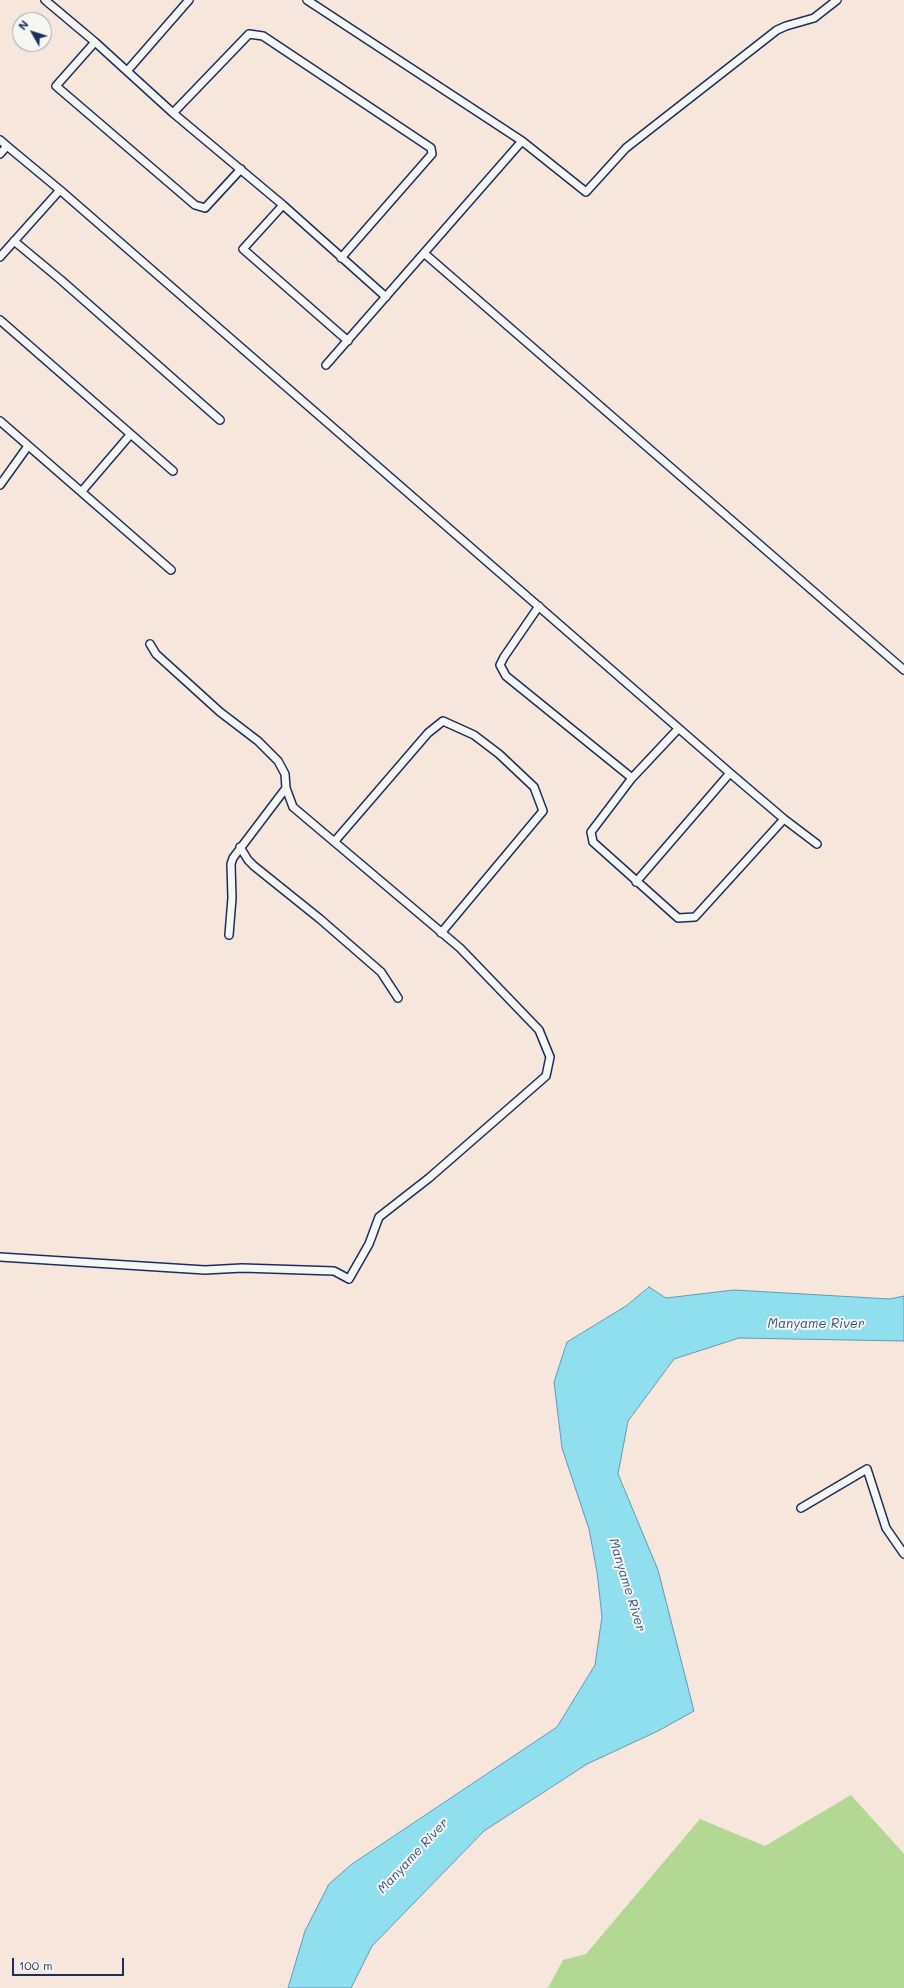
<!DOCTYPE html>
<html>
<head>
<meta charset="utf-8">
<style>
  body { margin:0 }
  #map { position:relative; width:904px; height:1988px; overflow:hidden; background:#f6e6dc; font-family:Mali,sans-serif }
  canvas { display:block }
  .north { position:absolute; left:12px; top:12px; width:40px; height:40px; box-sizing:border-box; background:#f6f6f2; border:1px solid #9ea6b7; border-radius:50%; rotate:309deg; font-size:11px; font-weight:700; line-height:16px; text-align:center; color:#1b2f5e }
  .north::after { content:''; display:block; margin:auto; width:14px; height:18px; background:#1b2f5e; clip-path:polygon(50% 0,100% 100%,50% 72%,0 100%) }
  .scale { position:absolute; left:12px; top:1958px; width:112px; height:18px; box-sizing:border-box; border:2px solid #1b2f5e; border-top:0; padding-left:5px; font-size:12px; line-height:14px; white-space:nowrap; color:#1b2f5e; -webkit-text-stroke:3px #f6f6f2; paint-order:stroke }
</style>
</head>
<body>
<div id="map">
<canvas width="904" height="1988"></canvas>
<div class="north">N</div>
<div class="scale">100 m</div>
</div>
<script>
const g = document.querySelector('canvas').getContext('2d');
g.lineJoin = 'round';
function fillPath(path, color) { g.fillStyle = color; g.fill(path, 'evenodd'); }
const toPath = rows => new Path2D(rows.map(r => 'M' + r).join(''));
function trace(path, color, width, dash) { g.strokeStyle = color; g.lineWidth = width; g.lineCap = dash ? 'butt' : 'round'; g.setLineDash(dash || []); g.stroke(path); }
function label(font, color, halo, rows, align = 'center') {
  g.font = font + ' Mali,sans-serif'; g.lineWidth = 4; g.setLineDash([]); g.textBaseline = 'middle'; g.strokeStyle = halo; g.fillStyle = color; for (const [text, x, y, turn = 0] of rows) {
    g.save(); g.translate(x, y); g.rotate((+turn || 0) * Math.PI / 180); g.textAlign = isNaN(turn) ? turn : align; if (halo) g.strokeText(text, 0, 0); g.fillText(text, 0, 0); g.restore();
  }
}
const green = toPath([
  [851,1795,904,1854,904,1988,548,1988,563,1960,586,1954,700,1819,765,1846]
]);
const water = toPath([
  [649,1287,666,1298,734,1290,890,1299,904,1296,904,1341,739,1338,674,1359,628,1421,618,1474,658,1570,694,1711,658,1731,587,1764,484,1831,372,1946,351,1988,288,1988,305,1931,329,1884,352,1864,557,1727,595,1665,602,1617,597,1572,589,1529,562,1448,554,1382,567,1342,626,1306,649,1287]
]);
const minor = toPath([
  [45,0,95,42,173,113,283,205,386,297],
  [307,0,522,141,586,192,626,148,777,30,786,26,814,18,837,0],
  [95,42,56,86,195,205,205,208,241,169],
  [128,70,189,0],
  [173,113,249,34,263,36,431,148,432,154,341,258],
  [0,140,7,146],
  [0,154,7,146,60,190,730,773,784,819,817,844],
  [283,205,243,249,348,341],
  [14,241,61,280,220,420],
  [425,254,904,670],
  [0,257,60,190],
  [0,320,173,471],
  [326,365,522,141],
  [0,421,171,570],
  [0,485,28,446],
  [82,491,130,435],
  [539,606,504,657,500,665,506,676,632,778],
  [678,729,632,778,591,832,593,842,678,918,695,917,784,819],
  [335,841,428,733,443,721,474,735,499,754,534,787,543,811,441,933],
  [240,847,248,860,254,866,320,919,381,972,398,998],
  [636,882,730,773],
  [229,935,232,898,231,864,233,858,286,788],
  [0,1257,205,1270,242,1268,334,1271,349,1279,369,1244,379,1217,429,1178,546,1076,550,1057,539,1030,460,948,293,807,286,788,285,774,278,761,258,741,220,712,156,654,150,644],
  [801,1508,867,1469,886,1528,904,1554]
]);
const waterNames = [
  ["Manyame River",816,1324],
  ["Manyame River",627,1585,73],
  ["Manyame River",413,1856,-47]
];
fillPath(green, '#b2d893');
fillPath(water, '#90dfee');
trace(water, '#6199b4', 1);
trace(minor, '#1b2f5e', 10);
trace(minor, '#f6f6f2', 7);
label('italic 13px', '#32527b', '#f6f6f2', waterNames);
</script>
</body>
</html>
